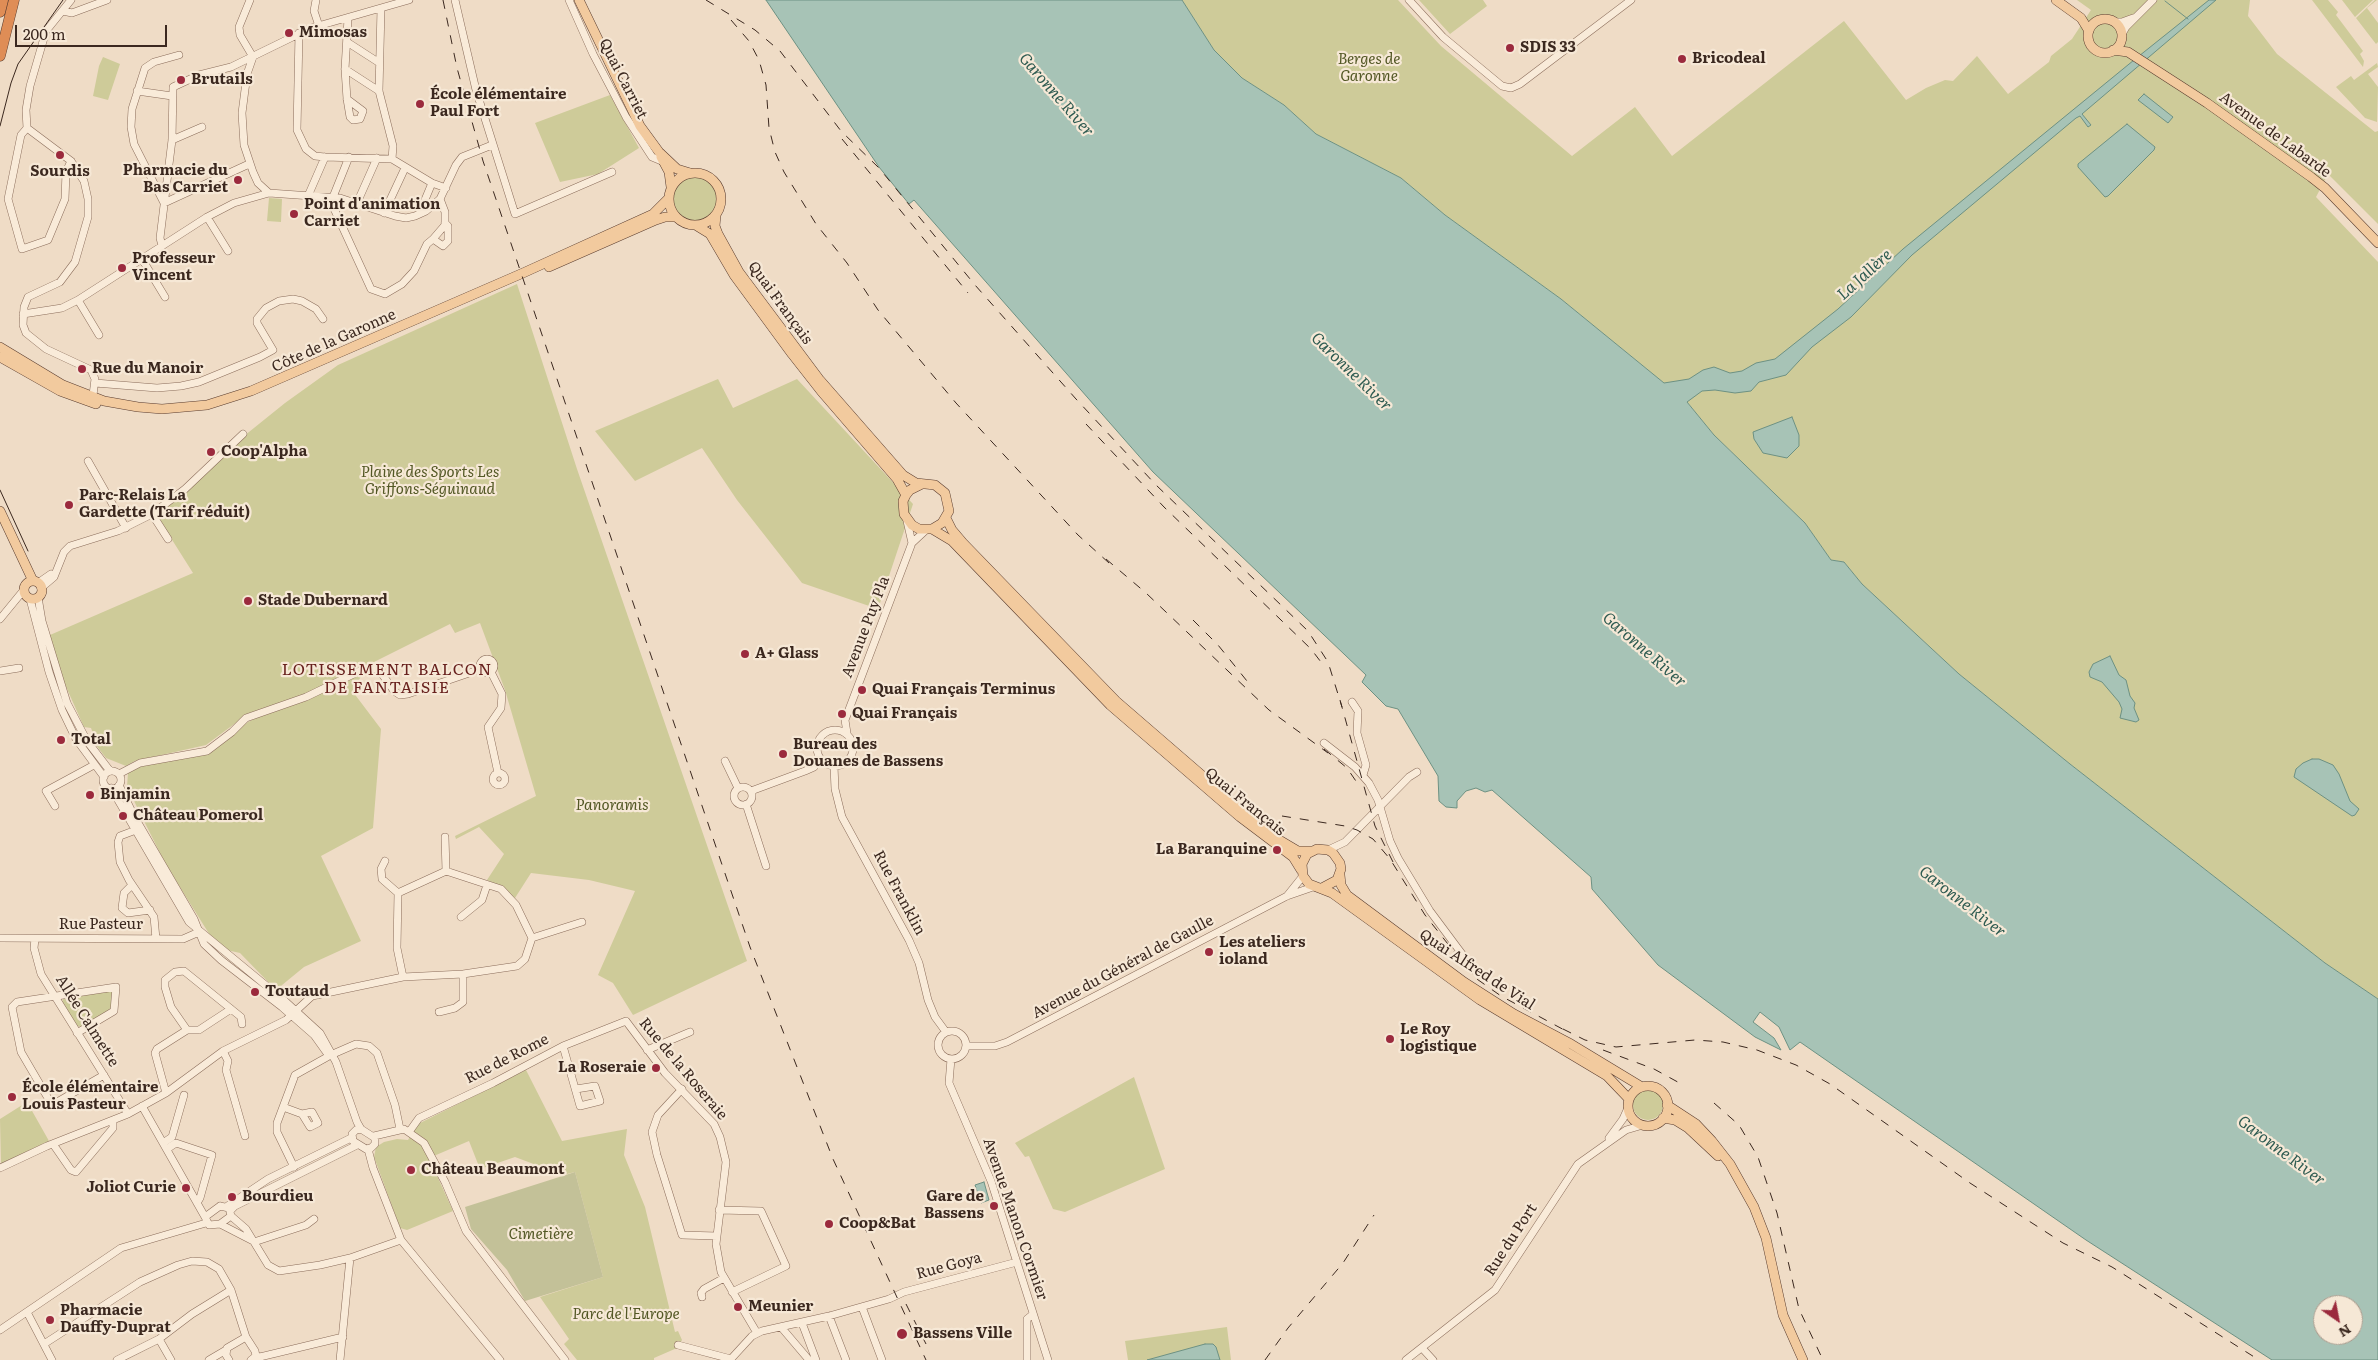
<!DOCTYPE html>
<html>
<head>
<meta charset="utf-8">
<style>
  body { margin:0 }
  #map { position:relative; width:2378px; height:1360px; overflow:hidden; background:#efdcc6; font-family:Literata,serif }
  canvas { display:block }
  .north { position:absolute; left:2313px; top:1295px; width:50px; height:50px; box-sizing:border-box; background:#f6e8d6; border:1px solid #ab9b8d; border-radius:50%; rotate:147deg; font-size:14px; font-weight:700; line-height:20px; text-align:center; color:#3b281f }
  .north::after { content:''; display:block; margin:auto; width:18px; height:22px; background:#9b2a3d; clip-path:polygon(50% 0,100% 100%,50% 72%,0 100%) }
  .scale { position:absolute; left:15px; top:25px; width:152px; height:22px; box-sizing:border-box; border:2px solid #3b281f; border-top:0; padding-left:6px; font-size:15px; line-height:18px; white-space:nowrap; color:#3b281f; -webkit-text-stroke:4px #f6e8d6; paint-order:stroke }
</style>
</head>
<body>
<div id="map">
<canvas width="2378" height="1360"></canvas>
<div class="north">N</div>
<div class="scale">200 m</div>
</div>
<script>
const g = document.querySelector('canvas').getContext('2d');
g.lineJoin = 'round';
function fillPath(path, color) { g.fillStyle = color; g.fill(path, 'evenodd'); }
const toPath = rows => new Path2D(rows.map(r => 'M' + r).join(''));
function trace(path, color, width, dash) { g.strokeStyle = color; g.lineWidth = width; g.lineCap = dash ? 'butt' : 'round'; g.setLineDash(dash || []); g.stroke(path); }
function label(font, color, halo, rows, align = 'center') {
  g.font = font + ' Literata,serif'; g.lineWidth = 4.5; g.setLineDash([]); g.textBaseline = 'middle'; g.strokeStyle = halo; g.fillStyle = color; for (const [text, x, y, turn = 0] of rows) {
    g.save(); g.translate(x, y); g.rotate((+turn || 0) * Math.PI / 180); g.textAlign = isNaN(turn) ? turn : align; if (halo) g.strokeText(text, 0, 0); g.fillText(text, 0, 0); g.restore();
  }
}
const green = toPath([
  [1182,0,1398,0,1441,46,1572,156,1635,107,1672,156,1844,21,1906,100,1926,88,1945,80,1953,81,1977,56,2008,94,2049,62,2051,56,2072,39,2091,10,2077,0,2250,0,2248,16,2277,54,2375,132,2378,131,2378,224,2328,174,2316,197,2378,262,2378,999,2325,963,2070,764,1959,674,1862,584,1844,562,1831,560,1805,523,1714,435,1687,402,1561,299,1445,215,1401,178,1316,134,1284,105,1242,78,1214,50],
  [1419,0,1483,0,1487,6,1450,34],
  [2312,0,2328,0,2338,12,2336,15,2363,51,2360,54,2364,61,2363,67],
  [2342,0,2373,0,2355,17],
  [2375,0,2377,0,2367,8,2378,23,2378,42,2376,44,2356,18],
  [103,57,120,64,108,100,93,96,99,66],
  [2377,63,2378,67,2368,74,2378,87,2377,122,2365,118,2336,87,2351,76,2354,80],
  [610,95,639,148,598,174,560,182,535,123],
  '672 199a23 23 0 1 1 46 0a23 23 0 1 1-46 0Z',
  [269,198,282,199,281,222,267,221],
  [517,284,577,469,747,961,633,1015,613,983,598,975,635,891,589,880,531,873,515,898,502,887,487,880,504,854,479,827,456,839,455,836,536,796,505,690,480,623,455,633,450,624,366,666,353,692,381,729,373,828,321,856,361,941,304,967,276,990,240,953,218,948,166,865,127,787,128,773,141,766,211,752,248,722,299,697,241,719,206,745,135,761,126,766,106,758,92,740,94,736,91,728,84,727,63,680,50,635,193,573,157,516,244,436,285,403,338,365],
  [718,379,733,408,797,379,913,504,878,609,802,583,737,500,702,448,635,481,595,431],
  [113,991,111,1009,82,1027,77,1026,62,1002,64,997],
  [526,1070,562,1141,627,1129,624,1155,645,1207,675,1332,678,1331,682,1340,677,1348,654,1358,654,1360,577,1360,564,1344,569,1339,540,1297,603,1277,575,1172,563,1175,515,1157,480,1169,469,1141,429,1158,453,1211,407,1230,400,1228,374,1157,376,1147,384,1142,397,1139,408,1140,418,1124],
  [1134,1077,1165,1169,1065,1212,1053,1209,1029,1156,1025,1157,1015,1143],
  '1633 1105a15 15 0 1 1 30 0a15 15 0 1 1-30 0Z',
  [27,1102,49,1141,1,1164,0,1119],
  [1227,1327,1231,1360,1128,1360,1125,1341]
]);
const cemetery = toPath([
  [575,1172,603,1277,525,1301,507,1270,471,1229,465,1207]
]);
const water = toPath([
  [766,0,1182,0,1214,50,1242,78,1284,105,1316,134,1401,178,1445,215,1561,299,1664,383,1689,379,1703,370,1714,367,1730,373,1742,371,1756,363,1775,359,1838,309,1903,249,2134,60,2209,0,2216,0,2082,114,2091,125,2088,127,2080,116,2076,118,1912,255,1851,317,1812,347,1786,375,1759,382,1751,391,1735,393,1715,390,1702,391,1687,402,1714,435,1805,523,1831,560,1844,562,1862,584,1959,674,2070,764,2325,963,2378,999,2378,1360,2272,1360,2086,1240,1800,1042,1790,1050,1779,1027,1760,1012,1753,1022,1774,1038,1781,1050,1755,1037,1658,965,1592,889,1591,877,1492,790,1485,792,1476,788,1466,791,1457,801,1457,808,1446,807,1439,801,1438,776,1398,709,1386,706,1362,682,1366,675,1153,472,914,200,909,204,879,167,766,0],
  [2323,1305,2353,1305,2353,1335,2323,1335,2323,1305],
  [2144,94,2173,117,2168,123,2138,100,2144,94],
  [2127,124,2155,147,2154,150,2108,196,2105,197,2078,167,2078,164,2127,124],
  [1792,417,1799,435,1799,446,1787,458,1763,453,1754,439,1753,432,1792,417],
  [2110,656,2119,675,2126,680,2130,696,2135,703,2134,708,2139,720,2136,722,2120,718,2122,709,2119,702,2102,682,2090,677,2089,672,2093,664,2110,656],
  [2312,759,2319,759,2333,765,2339,774,2350,801,2359,809,2355,815,2352,816,2294,777,2296,769,2303,763,2312,759],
  [984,1182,989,1200,981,1203,975,1185,984,1182],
  [1205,1344,1213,1344,1216,1347,1220,1360,1147,1360,1205,1344]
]);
const stream = toPath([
  [2165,1,2188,19]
]);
const minor = toPath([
  [250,0,239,27,240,35,253,57],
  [316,0,314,11,319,26],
  [455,0,476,90,515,214,612,172],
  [569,0,593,54,626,117,652,157,664,162],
  [1409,0,1443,37,1502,86,1511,88,1520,84,1631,0],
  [381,8,379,91,393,146,392,159],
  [63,11,72,13,107,0],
  [2114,22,2122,22,2133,18],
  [299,33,297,130,306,149,315,156,325,157,392,159,432,183,446,188],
  [2122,34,2126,27,2153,0],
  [347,42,378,62],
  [179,55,154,62,145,68,132,109,131,127,134,144,164,203,249,164],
  [253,57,247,74,242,113,244,145,253,172,258,183,269,193],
  [345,69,379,91],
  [137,91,172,96],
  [347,99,363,111,360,119,353,120,350,117,347,99,345,69,348,18],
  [27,128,71,161,84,181,88,199,88,217,75,262,60,282,28,297,24,307,23,325,26,333,46,349,91,370,95,379,93,395,90,398],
  [27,128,21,135,8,199,22,249,48,240,65,199,66,172,71,161],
  [27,128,26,110,30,86,46,31,71,0],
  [172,140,202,127],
  [349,157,331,202,371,289,385,294,402,284,414,271,427,244,433,239],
  [308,196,325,157],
  [440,199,445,212,445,225,433,239,443,246,448,241,448,226,445,223],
  [357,203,377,158],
  [384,213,405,168],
  [419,214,432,183],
  [207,217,228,251],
  [162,246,160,238,172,140,173,87,199,75,231,67,311,28,409,0],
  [142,259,165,297],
  [78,300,99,335],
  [23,314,62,308,78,300,207,217,234,203,269,193,340,198,395,216,406,218,415,216,426,211,440,199,456,165,462,157,492,145],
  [95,383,157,388,181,386,199,382,260,357,273,350,257,323,257,319,266,308,279,301,293,299,302,301,316,309,323,319],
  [88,461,126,528],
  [152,514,168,539],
  [907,521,912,543],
  [38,583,51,574],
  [41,588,54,577,64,552,70,546,118,531,152,514,185,489,243,434],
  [38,597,42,621,67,703,87,741,110,771],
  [30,599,49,672,62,710,76,739,104,777],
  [0,619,23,591],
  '480 666a7 7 0 1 1 14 0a7 7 0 1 1-14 0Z',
  [0,671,19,668],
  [491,672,502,694,501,708,488,727,498,773],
  [1352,702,1358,711,1357,733,1366,765,1363,775],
  '817 748a18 18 0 1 1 36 0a18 18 0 1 1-36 0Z',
  [847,733,845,720,912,543,926,530],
  [1324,743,1355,767,1369,783,1378,800,1390,841,1398,858,1430,911,1474,970],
  [725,761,738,788],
  [834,766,835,789,842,817,909,940,919,963,928,1000,935,1017,946,1032],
  '103 780a9 9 0 1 1 18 0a9 9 0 1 1-18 0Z',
  '493 779a6 6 0 1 1 12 0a6 6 0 1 1-12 0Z',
  [119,774,140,763,207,751,232,732,246,718,306,697,366,668,376,669,382,674,394,691,400,695,408,694,481,669],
  [119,785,134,816,194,919,204,944,221,960,282,1007,314,1035,329,1056],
  '734 796a9 9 0 1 1 18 0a9 9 0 1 1-18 0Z',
  [111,788,189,922,286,1002,320,1033,336,1062,357,1122,361,1129,375,1138,375,1144,371,1148,366,1149,353,1141,352,1134,356,1130,361,1129],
  [751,791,805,771,814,767,820,758],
  [746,804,766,866],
  [55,806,46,791,94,765],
  [136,830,120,836,118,842,120,862,129,880,154,917,156,939],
  [445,837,446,871],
  [1328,850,1345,842,1409,777,1417,772],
  [385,861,381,869,382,879,398,893],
  [132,885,124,893,122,908,128,913,150,910],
  [1287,896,1303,876],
  [461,917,482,900,487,885],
  [0,938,183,939,199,932],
  [532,938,525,959,517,966,463,974,403,977,397,948,398,893,446,871,501,889,516,905,532,938,582,922],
  [35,939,34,948,41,974,128,1114],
  [231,1009,199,1030,187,1030,171,1007,165,987,165,980,175,972,184,971,241,1017,242,1024],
  [439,1012,455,1008,463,1002,463,974],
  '938 1045a14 14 0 1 1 28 0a14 14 0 1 1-28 0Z',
  [77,1033,114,1011,116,987,17,1002,12,1007,21,1052,52,1105,104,1075],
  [563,1046,580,1106,600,1101,595,1086,576,1089],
  [967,1046,995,1046,1007,1042,1287,896,1313,887],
  [647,1050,690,1032],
  [223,1051,228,1061,226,1070,245,1136],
  [333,1054,356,1044,369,1046,377,1053,395,1105,400,1129],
  [951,1059,949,1083,991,1181,1048,1360],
  [682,1089,658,1115,652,1132,657,1155,682,1235,717,1236],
  [166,1093,155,1053,157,1049,187,1030],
  [142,1106,205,1217],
  [283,1107,302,1114,310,1127,318,1123,312,1112,302,1114],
  [409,1132,419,1118,493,1083,563,1046,626,1021,665,1073,714,1124,720,1137,726,1162,716,1244,721,1272,757,1333],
  [374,1136,404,1129,424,1143,445,1182,466,1231,565,1360],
  [1609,1138,1623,1119,1628,1108],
  [163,1143,172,1137,184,1095],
  [53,1144,71,1170,76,1172,113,1128,113,1120],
  [167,1149,176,1143,212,1155,200,1198,197,1203],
  [368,1149,373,1168,401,1240,500,1360],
  [294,1167,277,1132,277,1123,295,1075,329,1056],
  [0,1168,47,1146,128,1114,166,1093,223,1051,286,1020,312,996,403,977],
  [220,1206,229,1208,231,1216,220,1224,209,1225,205,1217,220,1206],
  [226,1207,268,1179,351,1138],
  [231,1210,235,1206,357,1145],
  [719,1210,761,1211,786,1266,732,1292],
  [231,1216,246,1229,268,1265,279,1271,320,1265,350,1258,401,1240],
  [220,1224,253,1241],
  [254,1242,306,1225,314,1219],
  [702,1297,701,1293,704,1289,724,1278],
  [862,1307,882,1360],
  [28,1314,52,1360],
  [829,1316,846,1360],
  [802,1323,816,1360],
  [781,1327,809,1360],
  [0,1330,121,1248,206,1223],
  [159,1339,171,1360],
  [44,1344,140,1282,178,1265,192,1261,207,1262,219,1269,231,1290,246,1337],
  [678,1345,731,1359],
  [1422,1348,1433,1360],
  [256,1356,260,1357,343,1337],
  [117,1360,159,1339,192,1314,231,1290],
  [209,1360,226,1350],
  [229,1360,226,1355,227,1348,246,1337,255,1351,256,1356,251,1360],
  [340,1360,350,1258],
  [730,1360,752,1336,762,1331,829,1316,889,1299,904,1292,1017,1262],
  [1027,1360,1027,1319,1032,1315],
  [1406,1360,1495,1290,1578,1164,1626,1130,1643,1125]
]);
const major = toPath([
  [579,0,640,126,659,152,677,169,690,173],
  [2056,0,2081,18,2089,31],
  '2088 36a17 17 0 1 1 34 0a17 17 0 1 1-34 0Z',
  [2113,50,2128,52,2207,103,2311,177,2325,188,2378,243],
  [661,157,669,172,671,187],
  '669 199a26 26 0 1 1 52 0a26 26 0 1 1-52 0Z',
  [716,215,715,226,718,234,739,272,819,379,903,475,916,483,935,485,945,493,949,511,942,523,932,529,919,529,912,525,904,514,903,501,906,495,910,490,922,484],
  [697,226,710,234,734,275,792,354,821,391,897,479,906,495],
  [549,267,656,220,665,217,675,217],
  [0,347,63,385,104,401,138,407,162,409,207,405,251,391,523,273,653,214,668,199],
  [0,357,60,391,96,404],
  [0,511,33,581],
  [946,518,952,530,963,543,1116,701,1271,835,1298,851,1312,851],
  [932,529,952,541,1110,705,1240,817,1293,857,1301,870],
  '24 590a9 9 0 1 1 18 0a9 9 0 1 1-18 0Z',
  [1340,875,1341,885,1347,895,1464,982,1514,1014,1571,1044,1642,1087],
  [1322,888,1337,880,1341,869,1340,863,1333,853,1328,850,1317,849,1307,854,1302,864,1303,876,1309,884,1332,893,1480,1000,1607,1076,1629,1099],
  '1628 1106a20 20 0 1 1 40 0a20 20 0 1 1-40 0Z',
  [1667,1105,1696,1124,1712,1141,1730,1164,1754,1207,1766,1238,1783,1315,1803,1360],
  [1663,1118,1675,1120,1688,1128,1718,1156]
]);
const highway = toPath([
  [0,12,3,0],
  [0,56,14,0]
]);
const tram = toPath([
  [0,126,11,83,18,64,63,0],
  [0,490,28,551]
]);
const rail = toPath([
  [443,0,457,68,483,161,750,947,833,1159,926,1360],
  [706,0,755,30,780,51,841,131,879,168,975,285,1076,399,1156,485,1308,631,1328,662,1342,707],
  [731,20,749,41,759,60,766,85,769,128,775,152,784,172,816,224,847,263,878,310,956,403,1078,535,1109,563],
  [842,139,968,293],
  [1086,424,1164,507,1311,649,1324,666],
  [1106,559,1146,593,1269,710,1328,753],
  [1193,620,1218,645,1251,686],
  [1340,700,1375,826,1395,866],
  [1324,749,1347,768,1360,787],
  [1282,816,1345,826,1357,830,1373,839,1390,859,1425,915,1474,977,1501,996,1568,1032],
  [1563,1029,1585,1040,1616,1047,1695,1040,1723,1042,1757,1050,1796,1065,1830,1084,1970,1183,2063,1243,2112,1267,2259,1360],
  [1603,1050,1654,1069,1685,1086],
  [1714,1103,1739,1125,1758,1157,1777,1213,1799,1309,1823,1360],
  [906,1304,926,1344],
  [1265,1360,1288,1328,1343,1263,1374,1215]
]);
const markers = [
  [289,33,5,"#9b2a3d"],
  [1510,48,5,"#9b2a3d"],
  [1682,59,5,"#9b2a3d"],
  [181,80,5,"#9b2a3d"],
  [420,104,5,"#9b2a3d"],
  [60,155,5,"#9b2a3d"],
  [238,180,5,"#9b2a3d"],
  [294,214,5,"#9b2a3d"],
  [122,268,5,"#9b2a3d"],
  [82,369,5,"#9b2a3d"],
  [211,452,5,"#9b2a3d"],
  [69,505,5,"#9b2a3d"],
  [248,601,5,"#9b2a3d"],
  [745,654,5,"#9b2a3d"],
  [862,690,5,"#9b2a3d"],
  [842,714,5,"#9b2a3d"],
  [61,740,5,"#9b2a3d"],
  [783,754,5,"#9b2a3d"],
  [90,795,5,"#9b2a3d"],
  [123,816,5,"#9b2a3d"],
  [1277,850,5,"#9b2a3d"],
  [1209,952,5,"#9b2a3d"],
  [255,992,5,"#9b2a3d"],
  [1390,1039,5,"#9b2a3d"],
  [656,1068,5,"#9b2a3d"],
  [12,1097,5,"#9b2a3d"],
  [411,1170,5,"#9b2a3d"],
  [186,1188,5,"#9b2a3d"],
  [232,1197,5,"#9b2a3d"],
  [994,1206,5,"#9b2a3d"],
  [829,1224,5,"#9b2a3d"],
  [738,1307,5,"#9b2a3d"],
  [50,1320,5,"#9b2a3d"],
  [902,1334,6,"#9b2a3d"]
];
const poiNames = [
  ["Mimosas",299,33],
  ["SDIS 33",1520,48],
  ["Bricodeal",1692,59],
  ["Brutails",191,80],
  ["École élémentaire",430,95],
  ["Paul Fort",430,112],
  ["Pharmacie du",228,171,"right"],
  ["Bas Carriet",228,188,"right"],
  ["Sourdis",60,172,"center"],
  ["Point d'animation",304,205],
  ["Carriet",304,222],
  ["Professeur",132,259],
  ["Vincent",132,276],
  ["Rue du Manoir",92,369],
  ["Coop'Alpha",221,452],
  ["Parc-Relais La",79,496],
  ["Gardette (Tarif réduit)",79,513],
  ["Stade Dubernard",258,601],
  ["A+ Glass",755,654],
  ["Quai Français Terminus",872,690],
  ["Quai Français",852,714],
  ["Total",71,740],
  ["Bureau des",793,745],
  ["Douanes de Bassens",793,762],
  ["Binjamin",100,795],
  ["Château Pomerol",133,816],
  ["La Baranquine",1267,850,"right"],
  ["Les ateliers",1219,943],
  ["ioland",1219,960],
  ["Toutaud",265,992],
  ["Le Roy",1400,1030],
  ["logistique",1400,1047],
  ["La Roseraie",646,1068,"right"],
  ["École élémentaire",22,1088],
  ["Louis Pasteur",22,1105],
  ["Château Beaumont",421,1170],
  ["Joliot Curie",176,1188,"right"],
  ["Bourdieu",242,1197],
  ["Gare de",984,1197,"right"],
  ["Bassens",984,1214,"right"],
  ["Coop&Bat",839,1224],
  ["Meunier",748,1307],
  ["Pharmacie",60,1311],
  ["Dauffy-Duprat",60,1328],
  ["Bassens Ville",913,1334]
];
const parkNames = [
  ["Berges de",1369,60],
  ["Garonne",1369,77],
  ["Plaine des Sports Les",430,473],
  ["Griffons-Séguinaud",430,490],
  ["Panoramis",612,806],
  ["Cimetière",541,1235],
  ["Parc de l'Europe",626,1315]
];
const streetNames = [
  ["Quai Carriet",623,79,63],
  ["Avenue de Labarde",2275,135,36],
  ["Quai Français",780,303,54],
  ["Côte de la Garonne",334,341,-24],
  ["Avenue Puy Pla",866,627,-69],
  ["Quai Français",1245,802,39],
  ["Rue Franklin",899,893,62],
  ["Rue Pasteur",101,925],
  ["Avenue du Général de Gaulle",1123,967,-28],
  ["Quai Alfred de Vial",1477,970,33],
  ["Allée Calmette",87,1021,58],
  ["Rue de Rome",507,1059,-27],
  ["Rue de la Roseraie",683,1069,50],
  ["Avenue Manon Cormier",1015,1219,71],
  ["Rue du Port",1511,1240,-57],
  ["Rue Goya",949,1266,-15]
];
const waterNames = [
  ["Garonne River",1056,95,49],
  ["La Jallère",1865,275,-42],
  ["Garonne River",1351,372,44],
  ["Garonne River",1644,650,41],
  ["Garonne River",1962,902,38],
  ["Garonne River",2281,1151,37]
];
const neighbourhoodNames = [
  ["LOTISSEMENT BALCON",387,670],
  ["DE FANTAISIE",387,688]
];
fillPath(green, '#cecb99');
fillPath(cemetery, '#c3c198');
fillPath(water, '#a7c3b6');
trace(water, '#6d9183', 1);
trace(stream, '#6d9183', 1);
trace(minor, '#8b6d5b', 8);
trace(major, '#593c2f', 10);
trace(highway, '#593c2f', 11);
trace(minor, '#f9ebd9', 7);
trace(major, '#f2ca9e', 9);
trace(highway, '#df8d56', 10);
trace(tram, '#3b281f', 1);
trace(rail, '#3b281f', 1, [9, 9]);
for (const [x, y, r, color] of markers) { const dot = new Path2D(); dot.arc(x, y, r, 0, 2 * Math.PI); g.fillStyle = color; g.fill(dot); trace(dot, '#f6e8d6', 2); }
label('bold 15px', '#3b281f', '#f6e8d6', poiNames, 'left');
label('italic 15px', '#535825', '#f6e8d6', parkNames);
label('15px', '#3b281f', '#f6e8d6', streetNames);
label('italic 16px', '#2e5b51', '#f6e8d6', waterNames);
g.letterSpacing = '1px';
label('16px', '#68211e', '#f6e8d6', neighbourhoodNames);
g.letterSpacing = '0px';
</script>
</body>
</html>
